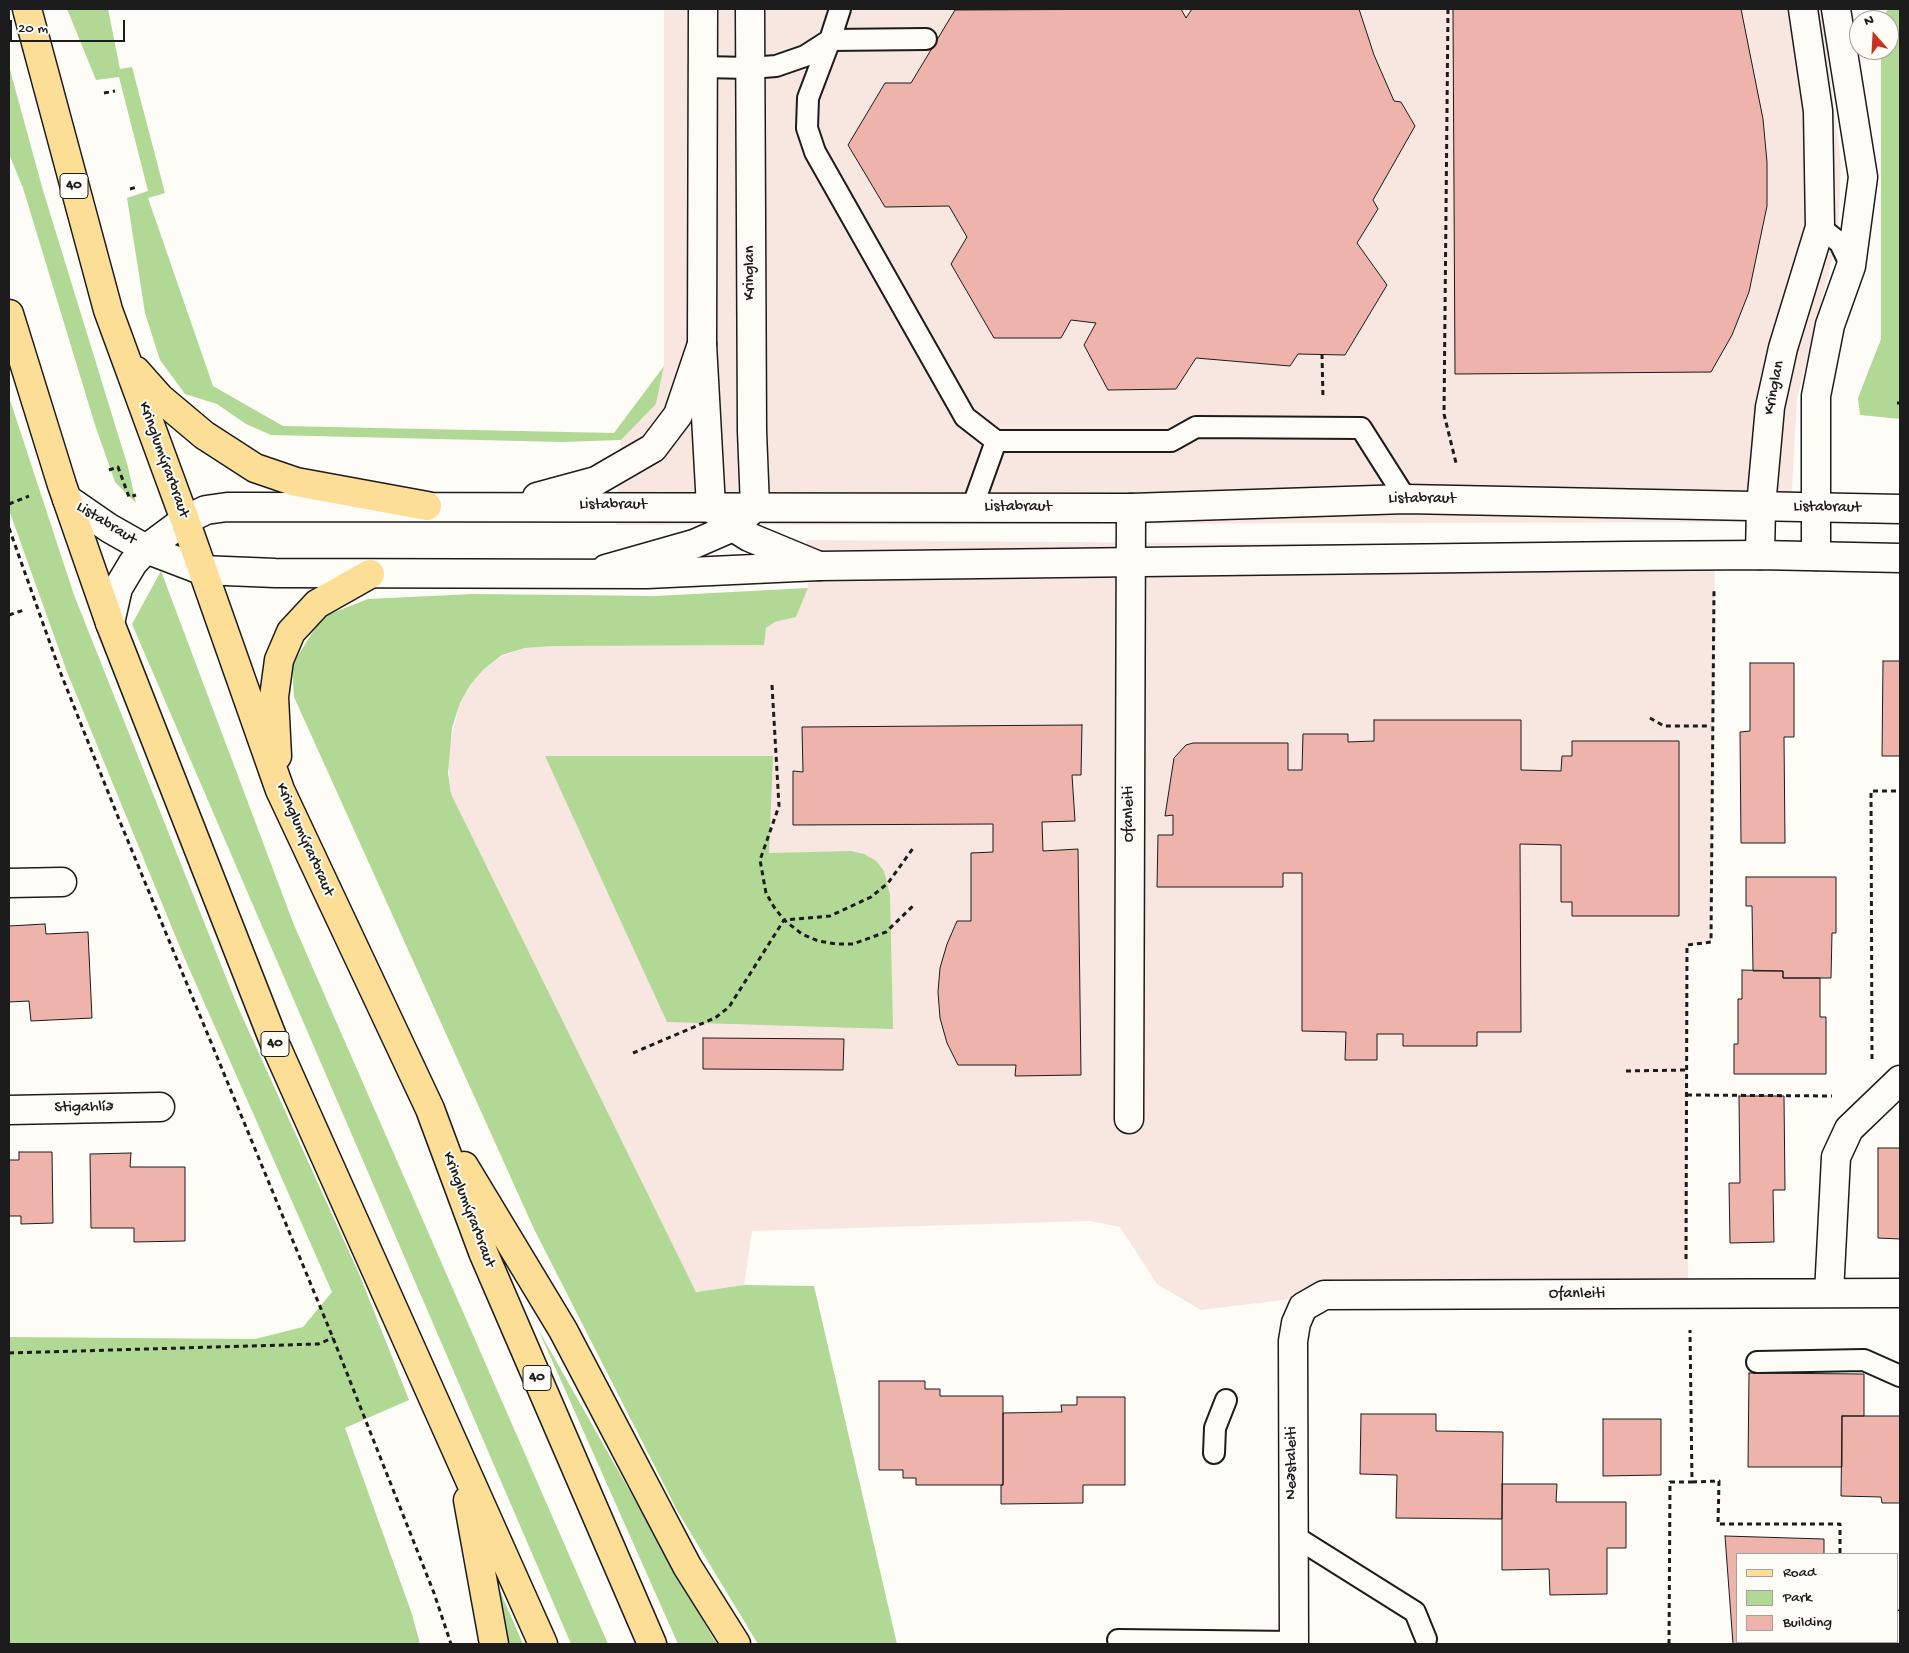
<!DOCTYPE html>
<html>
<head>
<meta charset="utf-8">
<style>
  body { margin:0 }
  #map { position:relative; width:1909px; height:1653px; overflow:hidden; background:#fdfcf7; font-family:"Gochi Hand",sans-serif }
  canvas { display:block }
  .frame { position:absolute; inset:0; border:10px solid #1c1c1c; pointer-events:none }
  .legend { position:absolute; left:1736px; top:1553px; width:162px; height:90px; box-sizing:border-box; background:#fdfcf7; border:1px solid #a3a29f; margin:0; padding:6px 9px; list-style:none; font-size:15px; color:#1c1c1c }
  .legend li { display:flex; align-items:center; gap:10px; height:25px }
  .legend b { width:25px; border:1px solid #a3a29f }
  .north { position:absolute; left:1849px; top:10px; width:50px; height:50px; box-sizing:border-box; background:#fdfcf7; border:1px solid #a3a29f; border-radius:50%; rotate:341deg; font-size:14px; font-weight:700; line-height:20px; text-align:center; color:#1c1c1c }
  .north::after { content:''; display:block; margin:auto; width:18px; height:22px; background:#c8321e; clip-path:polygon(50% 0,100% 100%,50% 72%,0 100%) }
  .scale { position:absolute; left:10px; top:20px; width:115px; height:22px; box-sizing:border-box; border:2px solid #1c1c1c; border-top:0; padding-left:6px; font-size:15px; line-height:18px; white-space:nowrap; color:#1c1c1c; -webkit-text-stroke:4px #fdfcf7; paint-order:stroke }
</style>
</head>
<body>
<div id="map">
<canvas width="1909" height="1653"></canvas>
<div class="frame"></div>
<ul class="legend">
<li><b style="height:6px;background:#fcde96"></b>Road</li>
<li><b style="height:14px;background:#b1d995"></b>Park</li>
<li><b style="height:14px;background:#eeb3aa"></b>Building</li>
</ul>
<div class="north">N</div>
<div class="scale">20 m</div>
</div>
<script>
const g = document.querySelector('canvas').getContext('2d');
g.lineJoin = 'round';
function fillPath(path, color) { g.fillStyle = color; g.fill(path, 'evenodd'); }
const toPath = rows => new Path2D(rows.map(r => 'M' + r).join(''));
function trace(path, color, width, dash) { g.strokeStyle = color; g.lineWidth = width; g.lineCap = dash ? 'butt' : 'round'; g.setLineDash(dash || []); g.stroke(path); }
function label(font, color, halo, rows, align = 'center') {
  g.font = font + ' "Gochi Hand",sans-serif'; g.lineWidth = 4; g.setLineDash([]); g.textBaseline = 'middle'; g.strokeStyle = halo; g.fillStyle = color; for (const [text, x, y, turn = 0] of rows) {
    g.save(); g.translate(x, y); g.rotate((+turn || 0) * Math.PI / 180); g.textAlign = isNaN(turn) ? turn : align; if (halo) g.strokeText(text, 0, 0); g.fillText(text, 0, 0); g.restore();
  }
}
const built = toPath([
  [664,9,1822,9,1841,165,1838,236,1797,399,1790,522,616,525,621,440,656,404,664,366],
  [806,540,1715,547,1711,942,1687,946,1688,1294,1324,1295,1201,1310,1157,1284,1120,1227,1090,1221,752,1231,744,1285,696,1292,450,794,448,752,460,703,470,685,484,669,502,656,525,648,766,628,775,622,796,617,808,588]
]);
const green = toPath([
  [67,9,108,9,120,69,132,67,165,193,148,198,213,386,283,426,614,433,664,366,656,404,621,440,562,442,271,435,246,424,217,404,185,394,160,360,145,313,127,198,148,191,119,77,96,80],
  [1888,9,1900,9,1900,419,1860,415,1858,398,1881,339,1881,50,1889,50,1889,20,1881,20],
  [9,66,42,187,128,467,136,503,115,482,95,425,23,188,9,154],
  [9,397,74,595,237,1005,360,1276,409,1400,345,1428,412,1614,420,1644,9,1644,9,1337,255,1339,303,1327,332,1292,184,957,67,672,9,510],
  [161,571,294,925,608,1644,571,1644,132,624],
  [808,588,796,617,775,622,766,628,764,645,553,646,525,648,502,655,484,669,470,685,460,703,452,728,448,773,451,794,696,1292,744,1285,814,1286,897,1644,758,1644,678,1512,534,1229,294,697,292,665,322,617,368,599,473,594,655,596],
  [545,756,773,756,769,853,851,851,864,854,876,861,884,871,890,895,893,1029,667,1022],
  [538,1329,710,1633,717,1644,678,1644],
  [500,1591,523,1644,508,1644]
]);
const building = toPath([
  [1181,9,1186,18,1192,9,1359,9,1374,55,1394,101,1401,102,1415,126,1373,200,1378,209,1357,243,1387,285,1345,355,1298,354,1290,366,1196,358,1176,389,1108,390,1084,345,1096,323,1071,320,1061,338,994,338,951,264,967,237,949,206,885,207,848,145,885,83,911,83,955,10,1181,9],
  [1453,9,1741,9,1763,119,1767,162,1767,206,1749,292,1732,335,1711,372,1455,374,1453,9],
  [1883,661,1900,661,1900,756,1882,756,1883,661],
  [1750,663,1794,663,1794,737,1784,737,1785,843,1741,843,1740,732,1750,731,1750,663],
  [1374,720,1521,720,1521,770,1561,771,1562,756,1572,756,1572,741,1679,741,1679,916,1572,916,1572,902,1561,902,1561,845,1520,844,1521,1032,1477,1032,1477,1046,1403,1046,1403,1034,1377,1034,1377,1060,1345,1060,1346,1032,1302,1031,1302,873,1283,873,1283,887,1157,887,1158,835,1173,835,1173,815,1165,816,1174,758,1186,745,1193,743,1288,743,1288,770,1302,770,1303,734,1348,734,1348,742,1374,741,1374,720],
  [1082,725,1081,775,1072,775,1075,821,1042,822,1043,851,1078,849,1081,1075,1015,1076,1016,1065,958,1065,947,1043,940,1018,938,992,940,968,947,944,957,921,971,921,971,853,993,852,993,824,793,825,793,771,803,772,802,727,1082,725],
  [1746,877,1836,877,1836,933,1832,933,1831,978,1783,978,1783,971,1753,971,1752,906,1746,906,1746,877],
  [45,924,46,934,88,932,92,1018,31,1021,29,1001,9,1002,9,926,45,924],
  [1742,970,1783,971,1783,978,1820,978,1820,1017,1826,1017,1826,1074,1734,1074,1734,1044,1738,1044,1738,999,1742,999,1742,970],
  [703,1038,844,1039,843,1070,703,1069,703,1038],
  [1739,1096,1784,1096,1785,1190,1773,1190,1774,1242,1730,1243,1729,1183,1740,1183,1739,1096],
  [1878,1148,1900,1148,1900,1239,1878,1238,1878,1148],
  [19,1152,52,1152,53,1223,21,1224,21,1216,9,1216,9,1160,19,1160,19,1152],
  [131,1153,130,1167,185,1167,185,1241,134,1242,134,1228,91,1228,90,1154,131,1153],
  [1749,1373,1864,1374,1864,1416,1842,1416,1842,1467,1748,1467,1749,1373],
  [879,1381,925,1381,925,1389,940,1389,940,1396,1003,1396,1003,1485,916,1485,916,1478,903,1478,903,1470,879,1470,879,1381],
  [1077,1397,1125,1397,1125,1485,1083,1485,1083,1503,1001,1504,1001,1485,1003,1485,1003,1413,1062,1412,1061,1405,1077,1405,1077,1397],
  [1361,1414,1436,1414,1436,1431,1503,1432,1502,1519,1396,1518,1397,1475,1360,1474,1361,1414],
  [1842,1416,1900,1416,1900,1503,1882,1503,1881,1497,1841,1496,1842,1416],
  [1603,1419,1661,1419,1661,1475,1603,1476,1603,1419],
  [1502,1484,1557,1484,1556,1502,1626,1502,1626,1548,1607,1548,1607,1594,1550,1595,1549,1569,1502,1570,1502,1484],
  [1725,1536,1824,1539,1824,1554,1738,1554,1738,1642,1767,1642,1757,1644,1733,1644,1725,1536],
  [1767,1642,1839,1642,1841,1644,1757,1644,1767,1642]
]);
const path = toPath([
  [1448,9,1444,414,1456,463],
  [104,93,115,91],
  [130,189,137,187],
  [1322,354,1323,398],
  [1897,403,1900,403],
  [109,470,118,467,129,497,136,495],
  [9,504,29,496],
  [9,528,61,674,116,812,333,1338,434,1593,451,1644],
  [9,615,24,610],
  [772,685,779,806,760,860,766,893,774,907,784,920,802,934,818,941,836,944,853,944,886,932,915,904],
  [1650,718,1664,726,1711,726],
  [633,1053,715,1018,729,1007,784,920,830,916,871,897,888,883,914,847],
  [1872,1059,1871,791,1900,791],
  [1626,1071,1687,1070],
  [1687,1095,1832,1096],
  [1686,1259,1687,945,1711,942,1714,589],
  [9,1353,318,1344,333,1338],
  [1692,1482,1719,1481,1718,1524,1840,1524,1840,1554],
  [1669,1644,1670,1482,1692,1482,1690,1330]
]);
const service = toPath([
  [926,39,830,40,808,98,807,128,815,152,965,417,996,441],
  [703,67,750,68,776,66,805,56,830,40,840,9],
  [1820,227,1840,243,1851,266],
  [972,508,996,441,1171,441,1196,427,1361,428,1406,499],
  [1757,1362,1864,1360,1900,1376],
  [1214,1453,1215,1428,1226,1400],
  [1294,1536,1415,1612,1426,1639],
  [1118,1640,1294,1642]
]);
const minor = toPath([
  [703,9,702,344,711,507,733,527,749,537,819,566],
  [1760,555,1761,506,1770,407,1783,348,1820,227,1818,111,1803,9],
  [1816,556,1816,396,1830,325,1851,266,1863,177,1836,9],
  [606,569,694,544,733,527,755,507,752,431,750,9],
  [9,883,62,882],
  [9,1110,160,1107],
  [1129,1119,1131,508],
  [1829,1293,1836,1157,1849,1129,1900,1080],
  [1898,1625,1900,1629],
  [1294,1644,1293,1341,1296,1323,1303,1307,1324,1295,1900,1293]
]);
const tertiary = toPath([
  [537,497,596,481,653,448,678,415,702,344],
  [67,499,109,528,146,549,201,570,275,573,647,574,819,566,1626,556,1760,555,1900,558],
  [110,623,118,588,133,563,146,549,185,520,206,510,227,507,1131,508,1406,499,1900,509]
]);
const primary = toPath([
  [27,9,108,310,185,520,280,790,430,1109,483,1252,652,1644],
  [9,314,62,485,110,623,275,1044,543,1644],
  [136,371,160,398,204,435,255,468,296,482,427,506],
  [277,756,274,697,279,660,291,632,317,604,370,574],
  [464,1166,563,1330,687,1566,736,1644],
  [468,1500,494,1644]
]);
const shields = [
  [74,186,28],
  [275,1044,28],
  [537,1378,28]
];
const shieldNames = [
  ["40",74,186],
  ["40",275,1044],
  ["40",537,1378]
];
const streetNames = [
  ["Kringlan",751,273,-90],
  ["Kringlan",1775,388,-79],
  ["Kringlumýrarbraut",163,460,70],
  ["Listabraut",1422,500],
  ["Listabraut",613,506],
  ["Listabraut",1018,508],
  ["Listabraut",1827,508,1],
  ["Listabraut",106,524,32],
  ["Ofanleiti",1130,814,-90],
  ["Kringlumýrarbraut",304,840,66],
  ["Stigahlíð",84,1108,-1],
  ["Kringlumýrarbraut",468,1210,69],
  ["Ofanleiti",1577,1295],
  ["Neðstaleiti",1293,1463,-90]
];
fillPath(built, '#f8e6e0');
fillPath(green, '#b1d995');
fillPath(building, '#eeb3aa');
trace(building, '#1c1c1c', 1);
trace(service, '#1c1c1c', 24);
trace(minor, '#1c1c1c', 31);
trace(tertiary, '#1c1c1c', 31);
trace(primary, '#1c1c1c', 31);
trace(path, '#1c1c1c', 3, [5, 4]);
trace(service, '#fdfcf7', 20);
trace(minor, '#fdfcf7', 28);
trace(tertiary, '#fdfcf7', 28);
trace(primary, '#fcde96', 28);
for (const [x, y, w] of shields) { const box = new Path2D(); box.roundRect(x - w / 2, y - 12.5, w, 25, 4); g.fillStyle = '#fdfcf7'; g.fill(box); trace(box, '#1c1c1c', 1); }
label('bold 15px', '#1c1c1c', null, shieldNames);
label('16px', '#1c1c1c', '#fdfcf7', streetNames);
</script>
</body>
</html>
